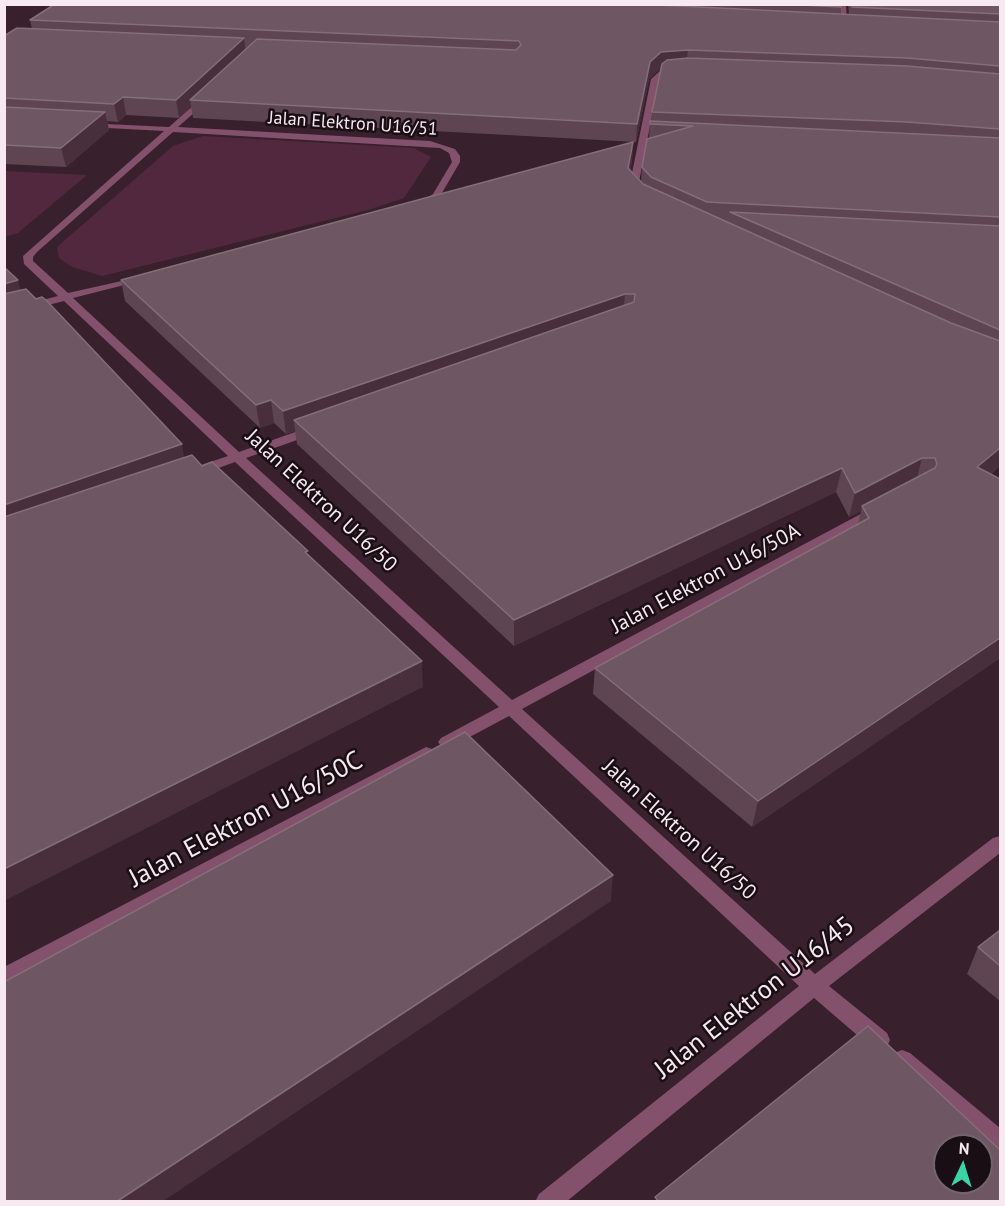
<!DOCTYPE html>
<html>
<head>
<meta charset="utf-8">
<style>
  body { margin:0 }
  #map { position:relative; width:1005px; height:1206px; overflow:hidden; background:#38202c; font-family:"PT Sans",sans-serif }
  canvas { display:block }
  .frame { position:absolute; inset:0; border:6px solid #f8e8ef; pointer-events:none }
  .north { position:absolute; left:933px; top:1134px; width:60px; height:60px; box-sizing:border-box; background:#180e13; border:2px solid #72656b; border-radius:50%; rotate:4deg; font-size:16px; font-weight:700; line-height:24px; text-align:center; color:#f8e8ef }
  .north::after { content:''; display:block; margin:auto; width:21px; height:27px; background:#3ad4a5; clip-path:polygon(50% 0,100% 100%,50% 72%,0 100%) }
</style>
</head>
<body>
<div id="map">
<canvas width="1005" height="1206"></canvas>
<div class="frame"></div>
<div class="north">N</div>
</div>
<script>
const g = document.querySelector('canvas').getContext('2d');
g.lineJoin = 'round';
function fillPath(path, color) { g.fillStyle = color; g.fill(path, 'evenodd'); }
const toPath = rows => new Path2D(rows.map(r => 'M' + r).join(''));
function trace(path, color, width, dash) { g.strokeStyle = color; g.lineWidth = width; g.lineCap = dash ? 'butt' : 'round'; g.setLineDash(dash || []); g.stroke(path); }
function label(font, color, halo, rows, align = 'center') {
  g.font = font + ' "PT Sans",sans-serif'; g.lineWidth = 5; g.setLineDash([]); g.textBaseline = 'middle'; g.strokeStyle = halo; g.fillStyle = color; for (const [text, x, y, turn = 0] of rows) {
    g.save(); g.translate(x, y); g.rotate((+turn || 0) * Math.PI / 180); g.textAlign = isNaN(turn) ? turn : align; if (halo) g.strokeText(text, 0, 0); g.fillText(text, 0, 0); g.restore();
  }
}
const green = toPath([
  [203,136,414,148,431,157,404,198,368,210,102,276,72,267,59,258,57,247,173,146],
  [5,171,87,175,18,233,5,237]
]);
const street = toPath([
  [840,4,846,4,847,27,844,29,841,27,840,4],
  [681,69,681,73,665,75,659,80,638,187,644,194,636,196,629,188,651,79,660,71,681,69],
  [204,96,211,98,178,127,430,141,455,149,460,156,460,162,439,198,421,208,416,205,433,194,452,162,449,153,440,148,173,132,37,252,33,257,33,261,68,293,144,276,144,280,73,298,239,452,312,426,320,426,322,429,320,432,246,458,512,700,870,509,880,509,882,512,880,515,522,709,815,974,993,838,1000,836,1000,853,829,986,887,1033,890,1040,887,1047,879,1050,871,1047,814,998,566,1202,535,1202,539,1194,799,986,509,716,453,746,447,748,441,746,438,742,441,738,499,707,235,462,202,474,192,474,190,471,192,468,228,456,64,301,4,316,4,310,58,296,24,264,23,256,164,131,88,127,84,125,85,123,169,127,204,96],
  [426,747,432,749,435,753,432,757,4,986,4,967,426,747],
  [902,1050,910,1053,1000,1128,1000,1153,992,1150,894,1067,891,1060,894,1053,902,1050]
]);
const wall = toPath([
  [55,4,841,4,840,14,849,14,848,4,1000,4,1000,466,991,474,1000,479,1000,658,752,827,593,694,595,668,858,524,861,511,849,517,836,492,514,646,297,444,295,431,286,434,274,423,260,428,125,301,121,280,633,142,632,161,630,171,641,182,642,167,649,138,650,124,651,121,652,112,661,69,660,69,649,79,636,142,193,118,191,106,179,118,126,115,118,122,107,121,109,130,66,167,4,164,4,36,32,29,30,20],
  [1000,930,1000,1001,967,974,978,947]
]);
const shadedWall = toPath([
  [244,38,246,54,190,100,191,106,179,118,176,100],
  [688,50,686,67,660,69,649,79,636,142,637,124,650,62,661,52],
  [123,97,126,115,118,122,114,104],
  [105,112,109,130,66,167,61,148],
  [633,142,632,161,627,188,628,168],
  [18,280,24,302,4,308,4,284],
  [625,294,623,316,294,420,295,431,286,434,283,411],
  [271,400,274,423,260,428,256,405],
  [182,444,186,469,4,532,4,505],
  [1000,448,1000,466,969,491,977,467],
  [922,458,916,482,862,506,861,511,849,517,855,493],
  [842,468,836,492,514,646,514,620],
  [1000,638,1000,658,752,827,758,801],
  [422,661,423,687,4,901,4,869],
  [613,875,611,901,162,1202,116,1202]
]);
const building = toPath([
  [55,4,639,4,1000,22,1000,66,907,58,688,50,661,52,650,62,637,124,190,100,257,39,516,50,521,45,519,41,30,20,55,4],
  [784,4,841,4,841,7,784,4],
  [852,4,1000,4,1000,14,852,7,852,4],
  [17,28,244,38,176,100,123,97,114,104,4,98,4,36,17,28],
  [688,58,907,66,1000,74,1000,129,907,122,652,112,662,64,667,60,688,58],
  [4,107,105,112,61,148,4,145,4,107],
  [650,121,1000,138,1000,217,707,202,651,177,642,167,647,139,693,126,650,124,650,121],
  [633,142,628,168,643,184,951,323,1000,341,1000,448,977,467,1000,479,1000,638,758,801,595,668,869,518,862,506,935,468,937,464,935,458,922,458,855,493,842,468,514,620,294,420,634,302,635,294,625,294,283,411,271,400,256,405,121,280,633,142],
  [730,212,1000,226,1000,330,730,212],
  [4,267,18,280,4,284,4,267],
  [26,289,36,299,42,297,46,300,182,444,4,505,4,294,26,289],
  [192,455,202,466,212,462,308,551,305,552,422,661,4,869,4,517,192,455],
  [465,732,613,875,116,1202,4,1202,4,982,465,732],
  [1000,930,1000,966,978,947,1000,930],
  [868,1026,1000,1150,1000,1202,657,1202,658,1201,655,1197,868,1026],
  [945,1146,981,1146,981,1182,945,1182,945,1146]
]);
const farStreetnames = [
  ["Jalan Elektron U16/51",353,124,4]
];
const streetNames = [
  ["Jalan Elektron U16/50",321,501,43],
  ["Jalan Elektron U16/50A",706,579,-28],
  ["Jalan Elektron U16/50",679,830,42]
];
const nearStreetnames = [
  ["Jalan Elektron U16/50C",246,820,-28],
  ["Jalan Elektron U16/45",755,998,-38]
];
fillPath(green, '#52283f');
fillPath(street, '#83516b');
fillPath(wall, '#5e4551');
fillPath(shadedWall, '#482f3b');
fillPath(building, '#6e5762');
trace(building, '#846e78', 1.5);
label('18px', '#f8e8ef', '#180e13', farStreetnames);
label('21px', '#f8e8ef', '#180e13', streetNames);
label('26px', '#f8e8ef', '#180e13', nearStreetnames);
</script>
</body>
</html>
